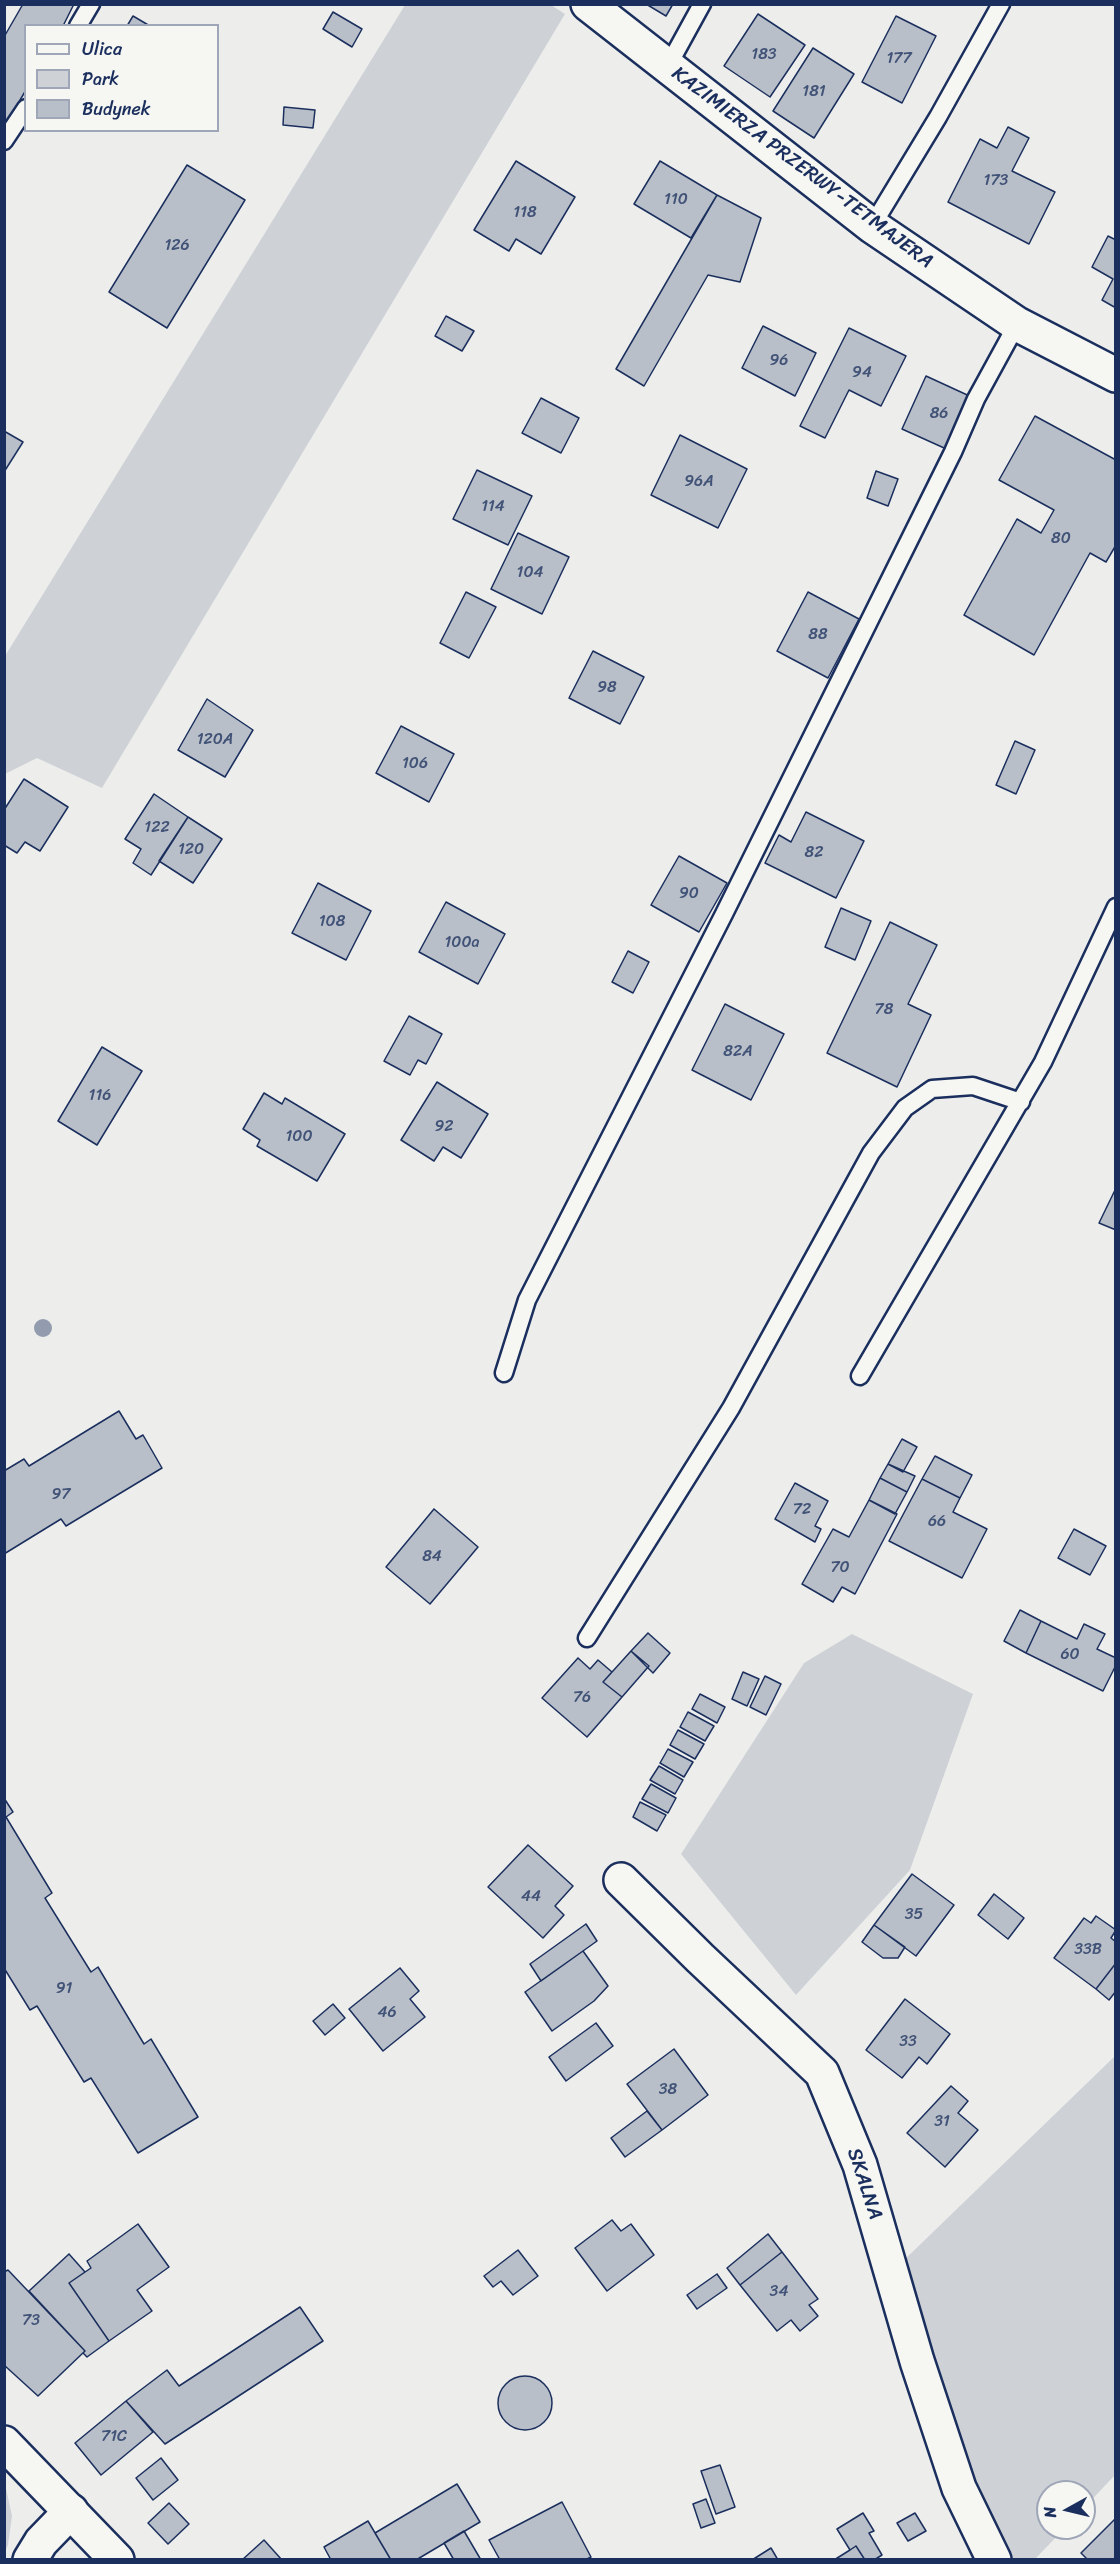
<!DOCTYPE html>
<html>
<head>
<meta charset="utf-8">
<style>
  body { margin:0 }
  #map { position:relative; width:1120px; height:2564px; overflow:hidden; background:#edeeec; font-family:Sriracha,sans-serif }
  canvas { display:block }
  .frame { position:absolute; inset:0; border:6px solid #1b2f5e; pointer-events:none }
  .legend { position:absolute; left:24px; top:24px; width:195px; height:108px; box-sizing:border-box; background:#f6f6f2; border:2px solid #9ea6b7; margin:0; padding:8px 10px; list-style:none; font-size:18px; color:#1b2f5e }
  .legend li { display:flex; align-items:center; gap:12px; height:30px }
  .legend b { width:30px; border:2px solid #9ea6b7 }
  .north { position:absolute; left:1036px; top:2480px; width:60px; height:60px; box-sizing:border-box; background:#f6f6f2; border:2px solid #9ea6b7; border-radius:50%; rotate:262deg; font-size:16px; font-weight:700; line-height:24px; text-align:center; color:#1b2f5e }
  .north::after { content:''; display:block; margin:auto; width:21px; height:27px; background:#1b2f5e; clip-path:polygon(50% 0,100% 100%,50% 72%,0 100%) }
</style>
</head>
<body>
<div id="map">
<canvas width="1120" height="2564"></canvas>
<div class="frame"></div>
<ul class="legend">
<li><b style="height:8px;background:#f6f6f2"></b>Ulica</li>
<li><b style="height:16px;background:#ced2d7"></b>Park</li>
<li><b style="height:16px;background:#b9bfc8"></b>Budynek</li>
</ul>
<div class="north">N</div>
</div>
<script>
const g = document.querySelector('canvas').getContext('2d');
g.lineJoin = 'round';
function fillPath(path, color) { g.fillStyle = color; g.fill(path, 'evenodd'); }
const toPath = rows => new Path2D(rows.map(r => 'M' + r).join(''));
function trace(path, color, width, dash) { g.strokeStyle = color; g.lineWidth = width; g.lineCap = dash ? 'butt' : 'round'; g.setLineDash(dash || []); g.stroke(path); }
function label(font, color, halo, rows, align = 'center') {
  g.font = font + ' Sriracha,sans-serif'; g.lineWidth = 6; g.setLineDash([]); g.textBaseline = 'middle'; g.strokeStyle = halo; g.fillStyle = color; for (const [text, x, y, turn = 0] of rows) {
    g.save(); g.translate(x, y); g.rotate((+turn || 0) * Math.PI / 180); g.textAlign = isNaN(turn) ? turn : align; if (halo) g.strokeText(text, 0, 0); g.fillText(text, 0, 0); g.restore();
  }
}
const green = toPath([
  [405,5,551,5,565,14,102,788,37,758,5,774,5,656],
  [852,1634,973,1694,910,1870,796,1995,681,1854,804,1663],
  [1115,2056,1115,2475,1084,2508,1084,2492,1048,2492,1048,2528,1065,2528,1035,2559,1005,2559,969,2482,902,2262],
  [4,2479,12,2516,8,2545,5,2552]
]);
const building = toPath([
  [23,4,74,4,63,26,26,26,26,90,4,127,4,37,23,4],
  [646,4,673,4,666,16,646,4],
  [333,12,362,29,352,47,323,29,333,12],
  [758,14,805,45,770,97,724,66,758,14],
  [133,16,150,26,127,26,133,16],
  [896,16,936,36,902,103,862,82,896,16],
  [813,48,854,74,814,138,773,111,813,48],
  [284,107,315,110,313,128,283,125,284,107],
  [1008,127,1029,138,1012,171,1055,192,1029,244,948,202,980,139,997,148,1008,127],
  [516,161,575,197,541,254,516,239,509,251,474,230,516,161],
  [660,161,717,195,691,238,634,204,660,161],
  [187,165,245,200,167,328,109,292,187,165],
  [717,195,761,218,740,282,708,275,644,386,616,369,717,195],
  [1108,236,1116,240,1116,308,1102,300,1113,279,1092,267,1108,236],
  [446,316,474,331,462,351,435,336,446,316],
  [763,326,816,353,795,396,742,368,763,326],
  [849,328,906,356,881,406,849,390,825,438,800,426,849,328],
  [926,376,976,399,953,452,902,429,926,376],
  [541,398,579,418,561,453,522,433,541,398],
  [1035,416,1116,460,1116,545,1106,562,1090,553,1034,655,964,615,1017,519,1041,533,1054,510,999,480,1035,416],
  [4,431,23,442,4,472,4,431],
  [680,435,747,469,718,528,651,495,680,435],
  [477,470,532,496,508,545,453,519,477,470],
  [876,471,898,479,888,506,867,498,876,471],
  [518,533,569,557,542,614,491,589,518,533],
  [466,592,496,607,469,658,440,643,466,592],
  [808,592,859,619,828,678,777,651,808,592],
  [593,651,644,677,620,724,569,698,593,651],
  [207,699,253,730,225,777,178,750,207,699],
  [401,726,454,754,429,802,376,773,401,726],
  [1015,741,1035,750,1016,794,996,785,1015,741],
  [24,779,68,807,40,851,25,842,17,853,4,845,4,810,24,779],
  [154,794,188,817,151,875,133,863,141,849,125,839,154,794],
  [806,812,864,841,836,898,765,863,779,835,791,842,806,812],
  [188,817,222,839,193,883,159,861,188,817],
  [679,856,727,883,699,932,651,905,679,856],
  [318,883,371,911,346,960,292,933,318,883],
  [446,902,505,934,478,984,419,952,446,902],
  [841,908,871,921,855,960,825,947,841,908],
  [890,922,937,945,908,1004,931,1015,897,1087,827,1053,890,922],
  [628,951,649,962,633,993,612,982,628,951],
  [725,1004,784,1034,751,1100,692,1070,725,1004],
  [409,1016,442,1034,426,1064,418,1060,410,1075,384,1061,409,1016],
  [102,1047,142,1071,97,1145,58,1121,102,1047],
  [437,1082,488,1114,461,1158,443,1147,434,1161,401,1140,437,1082],
  [264,1093,282,1104,285,1098,345,1134,317,1181,257,1146,260,1140,243,1129,264,1093],
  [1116,1188,1116,1230,1099,1223,1116,1188],
  [119,1411,136,1439,143,1435,162,1468,66,1526,61,1519,4,1554,4,1471,24,1459,29,1466,119,1411],
  [902,1439,917,1447,903,1472,888,1464,902,1439],
  [935,1456,972,1475,960,1498,922,1479,935,1456],
  [888,1464,915,1476,907,1492,880,1478,888,1464],
  [880,1478,907,1492,895,1514,869,1500,880,1478],
  [922,1479,960,1498,953,1512,987,1529,962,1578,889,1541,922,1479],
  [795,1483,828,1501,815,1526,821,1529,815,1542,775,1519,795,1483],
  [869,1500,897,1514,855,1594,842,1587,833,1602,802,1584,833,1529,849,1537,869,1500],
  [434,1509,478,1547,430,1604,386,1567,434,1509],
  [1074,1529,1106,1546,1090,1575,1058,1558,1074,1529],
  [1020,1610,1041,1621,1026,1653,1004,1641,1020,1610],
  [1041,1621,1077,1639,1084,1624,1105,1634,1097,1649,1116,1658,1116,1665,1103,1691,1026,1653,1041,1621],
  [648,1633,670,1653,653,1673,631,1651,648,1633],
  [631,1651,649,1666,622,1697,603,1682,631,1651],
  [578,1658,590,1669,598,1660,612,1672,603,1682,622,1697,587,1737,542,1698,578,1658],
  [743,1672,759,1679,747,1706,732,1699,743,1672],
  [765,1676,781,1684,766,1715,750,1707,765,1676],
  [700,1694,725,1707,717,1723,692,1709,700,1694],
  [688,1712,714,1726,705,1741,680,1727,688,1712],
  [678,1730,704,1744,695,1759,670,1745,678,1730],
  [668,1749,693,1762,684,1777,660,1763,668,1749],
  [659,1766,683,1780,675,1794,650,1780,659,1766],
  [651,1784,676,1798,668,1813,642,1799,651,1784],
  [4,1798,13,1812,6,1817,52,1893,45,1898,91,1972,98,1967,144,2044,151,2039,198,2117,138,2153,91,2078,84,2082,37,2006,30,2010,4,1968,4,1798],
  [640,1802,666,1815,657,1831,633,1817,640,1802],
  [528,1845,573,1886,555,1906,564,1915,543,1938,488,1887,528,1845],
  [912,1874,954,1905,916,1956,874,1925,912,1874],
  [994,1894,1024,1918,1008,1939,978,1915,994,1894],
  [1096,1916,1116,1930,1111,1938,1116,1942,1116,1963,1096,1989,1054,1958,1084,1918,1091,1923,1096,1916],
  [586,1924,597,1941,541,1981,530,1964,586,1924],
  [874,1925,905,1947,898,1958,883,1958,862,1942,874,1925],
  [583,1951,608,1986,594,2001,552,2031,525,1992,583,1951],
  [1116,1963,1116,1991,1109,2000,1096,1989,1116,1963],
  [400,1968,419,1991,410,1999,425,2017,383,2051,349,2009,400,1968],
  [905,1999,950,2034,927,2064,919,2057,902,2078,866,2050,905,1999],
  [333,2004,345,2018,325,2035,313,2021,333,2004],
  [596,2023,613,2046,566,2081,549,2057,596,2023],
  [674,2049,708,2095,662,2130,627,2084,674,2049],
  [951,2086,968,2101,958,2113,978,2130,945,2167,907,2133,951,2086],
  [647,2111,662,2130,625,2157,611,2138,647,2111],
  [612,2220,621,2231,631,2224,654,2255,607,2291,575,2248,612,2220],
  [138,2224,169,2267,137,2290,152,2311,109,2341,69,2283,91,2268,87,2261,138,2224],
  [768,2234,782,2252,740,2285,727,2268,768,2234],
  [518,2250,538,2276,513,2295,501,2281,493,2287,484,2276,518,2250],
  [782,2252,818,2299,809,2305,818,2316,800,2331,791,2320,777,2331,740,2285,782,2252],
  [69,2254,85,2272,69,2283,109,2341,87,2357,83,2353,85,2351,29,2291,69,2254],
  [8,2270,85,2351,38,2396,4,2365,4,2272,8,2270],
  [717,2274,727,2288,697,2309,687,2295,717,2274],
  [300,2307,323,2341,165,2444,126,2401,167,2370,179,2386,300,2307],
  '498 2403a27 27 0 1 1 54 0a27 27 0 1 1-54 0Z',
  [126,2401,153,2432,101,2475,75,2443,126,2401],
  [161,2458,178,2480,153,2500,136,2478,161,2458],
  [720,2465,735,2507,716,2514,701,2471,720,2465],
  [457,2484,480,2522,416,2560,391,2560,375,2533,457,2484],
  [706,2499,715,2523,701,2528,693,2504,706,2499],
  [562,2502,591,2557,585,2560,500,2560,489,2540,562,2502],
  [169,2503,189,2524,168,2544,148,2523,169,2503],
  [863,2513,874,2531,869,2533,882,2555,874,2560,865,2560,856,2546,850,2550,837,2529,863,2513],
  [915,2513,926,2531,908,2541,897,2523,915,2513],
  [1116,2518,1116,2560,1088,2560,1081,2553,1116,2518],
  [368,2521,391,2560,331,2560,324,2547,368,2521],
  [464,2531,481,2560,454,2560,444,2543,464,2531],
  [264,2540,282,2560,242,2560,264,2540],
  [856,2546,865,2560,834,2560,850,2550,856,2546],
  [771,2548,778,2560,752,2560,771,2548]
]);
const lane = toPath([
  [78,26,91,4],
  [668,66,702,4],
  [4,141,26,108],
  [872,226,938,117,1001,4],
  [504,1373,527,1300,724,914,953,452,976,399,1017,324],
  [860,1376,1043,1062,1116,907],
  [587,1638,731,1408,871,1153,905,1108,932,1089,973,1086,1021,1102]
]);
const street = toPath([
  [588,4,872,226,1017,324,1116,375],
  [621,1880,700,1958,822,2073,860,2165,917,2361,959,2488,994,2560],
  [30,2560,41,2542,71,2511]
]);
const secondary = toPath([
  [4,2443,117,2560]
]);
const trees = [
  [43,1328]
];
const numberNames = [
  ["183",764,55],
  ["177",899,59],
  ["181",814,92],
  ["173",996,181],
  ["110",676,200],
  ["118",525,213],
  ["126",177,246],
  ["96",779,361],
  ["94",862,373],
  ["86",939,414],
  ["96A",699,482],
  ["114",493,507],
  ["80",1061,539],
  ["104",530,573],
  ["88",818,635],
  ["98",607,688],
  ["120A",215,740],
  ["106",415,764],
  ["122",157,828],
  ["120",191,850],
  ["82",814,853],
  ["90",689,894],
  ["108",332,922],
  ["100a",462,943],
  ["78",884,1010],
  ["82A",738,1052],
  ["116",100,1096],
  ["92",444,1127],
  ["100",299,1137],
  ["97",61,1495],
  ["72",802,1510],
  ["66",937,1522],
  ["84",432,1557],
  ["70",840,1568],
  ["60",1070,1655],
  ["76",582,1698],
  ["44",531,1897],
  ["35",914,1915],
  ["33B",1088,1950],
  ["91",64,1989],
  ["46",387,2013],
  ["33",908,2042],
  ["38",668,2090],
  ["31",942,2122],
  ["34",779,2292],
  ["73",31,2321],
  ["71C",114,2437]
];
const streetNames = [
  ["KAZIMIERZA PRZERWY-TETMAJERA",802,168,37],
  ["SKALNA",864,2184,72]
];
fillPath(green, '#ced2d7');
fillPath(building, '#b9bfc8');
trace(building, '#1b2f5e', 1.5);
trace(lane, '#1b2f5e', 21);
trace(street, '#1b2f5e', 38);
trace(secondary, '#1b2f5e', 38);
trace(lane, '#f6f6f2', 16);
trace(street, '#f6f6f2', 33);
trace(secondary, '#f6f6f2', 33);
g.fillStyle = '#929cae';
for (const [x, y] of trees) { g.beginPath(); g.arc(x, y, 9, 0, 2 * Math.PI); g.fill(); }
label('16px', '#425378', null, numberNames);
label('20px', '#1b2f5e', '#f6f6f2', streetNames);
</script>
</body>
</html>
